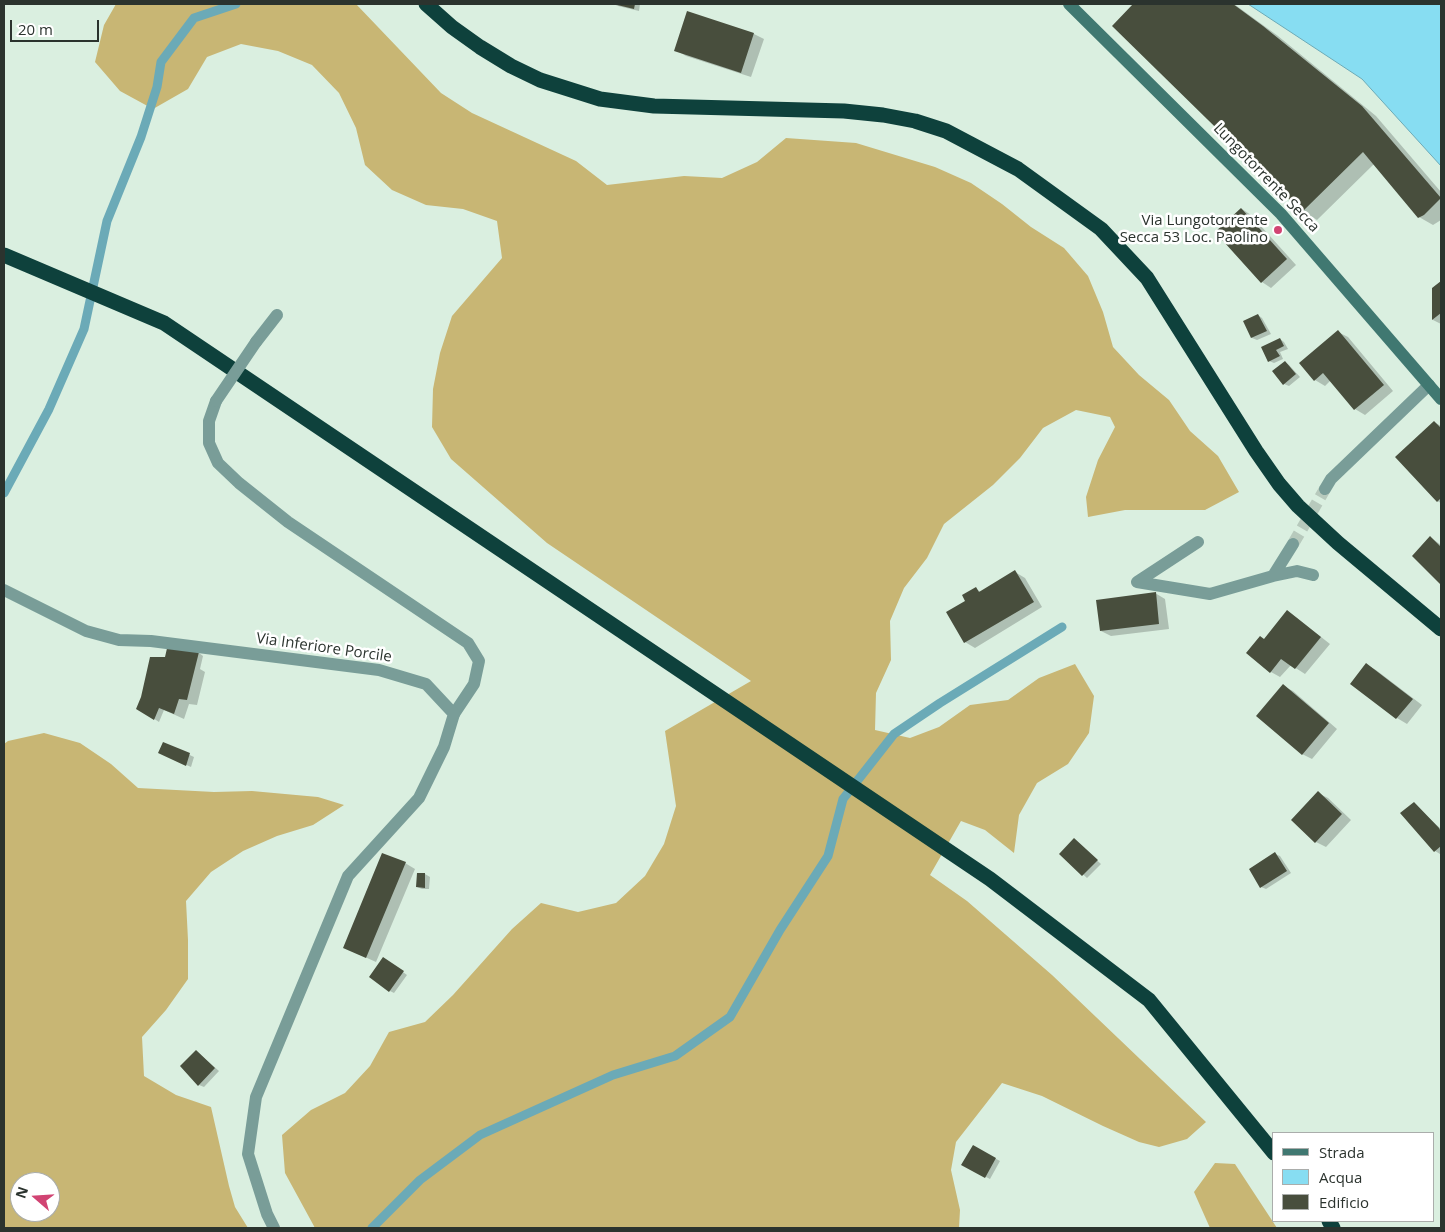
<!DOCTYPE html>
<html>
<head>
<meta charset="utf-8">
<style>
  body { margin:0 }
  #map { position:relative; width:1445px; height:1232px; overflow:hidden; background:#daefe0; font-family:"Open Sans",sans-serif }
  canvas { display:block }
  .frame { position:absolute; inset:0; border:5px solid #2b332e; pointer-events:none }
  .legend { position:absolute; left:1272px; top:1132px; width:162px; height:90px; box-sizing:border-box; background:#fff; border:1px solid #aaadab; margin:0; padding:6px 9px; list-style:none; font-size:15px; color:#2b332e }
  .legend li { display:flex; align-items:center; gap:10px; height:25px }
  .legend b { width:25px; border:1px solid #aaadab }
  .north { position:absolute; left:10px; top:1172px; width:50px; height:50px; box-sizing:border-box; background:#fff; border:1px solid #aaadab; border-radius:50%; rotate:289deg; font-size:14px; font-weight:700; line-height:20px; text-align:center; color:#2b332e }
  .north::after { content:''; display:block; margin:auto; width:18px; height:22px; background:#d14473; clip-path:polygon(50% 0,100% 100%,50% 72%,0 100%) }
  .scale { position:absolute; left:10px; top:20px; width:89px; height:22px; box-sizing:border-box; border:2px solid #2b332e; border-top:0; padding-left:6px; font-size:15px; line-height:18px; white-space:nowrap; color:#2b332e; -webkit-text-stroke:4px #fff; paint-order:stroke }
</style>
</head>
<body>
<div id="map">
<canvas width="1445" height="1232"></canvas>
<div class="frame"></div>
<ul class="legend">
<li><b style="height:6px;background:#407871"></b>Strada</li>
<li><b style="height:14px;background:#87ddf2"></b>Acqua</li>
<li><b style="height:14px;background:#484e3d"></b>Edificio</li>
</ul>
<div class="north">N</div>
<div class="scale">20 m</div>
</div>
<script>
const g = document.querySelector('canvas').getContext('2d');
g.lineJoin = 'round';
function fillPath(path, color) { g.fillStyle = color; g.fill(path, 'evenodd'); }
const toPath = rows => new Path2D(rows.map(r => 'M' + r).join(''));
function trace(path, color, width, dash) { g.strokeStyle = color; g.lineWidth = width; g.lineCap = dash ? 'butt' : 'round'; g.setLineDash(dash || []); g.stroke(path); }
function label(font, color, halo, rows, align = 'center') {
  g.font = font + ' "Open Sans",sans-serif'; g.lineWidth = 5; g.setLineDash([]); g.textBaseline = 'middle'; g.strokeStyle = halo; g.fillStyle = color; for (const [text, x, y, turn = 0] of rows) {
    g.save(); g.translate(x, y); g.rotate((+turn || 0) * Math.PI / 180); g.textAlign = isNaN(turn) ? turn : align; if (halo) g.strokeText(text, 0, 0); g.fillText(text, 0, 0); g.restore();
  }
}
const forest = toPath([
  [116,4,356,4,441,93,472,113,576,161,607,185,684,176,722,178,757,162,786,138,856,143,935,167,971,183,1002,204,1031,227,1064,248,1088,276,1103,312,1113,347,1139,375,1169,400,1190,431,1218,456,1239,492,1205,510,1125,510,1088,517,1086,497,1098,460,1115,427,1110,417,1076,410,1043,428,1020,458,993,485,944,524,927,558,904,588,890,621,891,660,876,693,875,730,910,738,939,727,970,705,1008,700,1039,678,1075,664,1094,696,1089,733,1068,764,1037,783,1019,815,1014,853,985,830,961,821,930,875,967,901,1052,975,1206,1122,1187,1139,1159,1147,1139,1142,1103,1126,1042,1096,1002,1083,956,1142,951,1170,960,1210,959,1228,315,1228,285,1173,282,1135,311,1110,345,1093,370,1066,389,1032,425,1022,453,995,512,929,541,903,578,912,616,903,645,876,664,844,676,806,665,731,751,681,547,543,451,459,432,427,433,389,440,353,452,316,502,258,497,221,463,209,426,205,392,190,365,165,356,128,339,93,312,65,278,51,241,44,207,57,188,89,153,109,120,91,95,62,104,25],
  [44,733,80,743,111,764,138,788,214,792,252,791,318,797,344,805,313,825,277,836,243,851,211,872,186,901,188,940,188,979,166,1010,142,1037,144,1076,176,1095,211,1107,229,1186,235,1207,248,1228,4,1228,4,744,8,741],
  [20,1182,50,1182,50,1212,20,1212],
  [1215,1163,1235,1164,1277,1228,1210,1228,1194,1192]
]);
const water = toPath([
  [1248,4,1441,4,1441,166,1362,79,1248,4]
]);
const shadow = toPath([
  [613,4,640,4,639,11,618,6],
  [1135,4,1234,4,1278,36,1376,116,1441,192,1441,220,1433,225,1419,217,1374,164,1317,220,1303,211,1114,26],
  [688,12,754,34,764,39,751,77,686,56,676,50],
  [1242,209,1251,215,1296,265,1271,288,1262,282],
  [1441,283,1441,324,1433,320,1433,289],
  [1258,315,1262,318,1271,334,1257,340,1252,338,1245,321],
  [1338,332,1348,337,1393,391,1365,415,1355,409,1331,380,1325,386,1315,380],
  [1280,339,1284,342,1288,349,1280,352,1283,359,1274,363,1269,361],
  [1285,362,1289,365,1300,377,1289,386,1284,384],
  [1434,422,1441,426,1441,503,1437,501],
  [1430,537,1441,545,1441,584,1413,556],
  [1015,572,1025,578,1042,607,975,648,965,642,967,601,976,589,981,592],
  [1155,593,1165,599,1169,629,1111,636,1101,631],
  [1288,612,1297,618,1330,644,1305,674,1291,665,1280,677,1271,672,1265,640],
  [199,653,203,656,200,669,205,672,197,705,189,704,184,719,164,710,159,722,138,708,165,659],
  [1367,665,1376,670,1422,705,1407,724,1397,718,1352,684],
  [1283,686,1293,691,1337,729,1312,759,1302,754],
  [164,743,194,757,191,767,164,755],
  [1318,793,1328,798,1351,820,1326,847,1316,842],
  [1414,804,1441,829,1441,852,1440,854,1435,851],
  [1075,840,1101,864,1087,878,1061,854],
  [1275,854,1280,856,1291,873,1266,889,1261,887],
  [405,863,415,869,376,962,345,948],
  [418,874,425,874,430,877,429,889,422,889,417,887],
  [388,961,407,975,394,993,390,991],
  [196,1051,219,1071,204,1087,199,1085],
  [973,1146,1000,1161,990,1179,963,1165]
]);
const stream = toPath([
  [4,493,49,409,84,329,107,221,141,137,157,87,161,62,194,18,236,4],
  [372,1228,420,1180,480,1135,613,1075,675,1056,730,1017,780,930,828,856,843,799,894,734,940,703,1062,627]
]);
const building = toPath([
  [613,4,635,4,634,9],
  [1133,4,1233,4,1263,26,1362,106,1441,198,1424,215,1418,218,1363,152,1302,212,1112,26],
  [687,11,754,33,741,73,674,51],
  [1241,208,1287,259,1261,283,1215,232],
  [1441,281,1441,313,1432,320,1432,288],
  [1258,314,1267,331,1251,338,1243,321],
  [1338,330,1384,385,1354,410,1323,373,1314,381,1299,363],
  [1280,338,1284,346,1276,350,1280,356,1268,362,1261,347],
  [1285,361,1296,374,1283,385,1272,371],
  [1434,421,1441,428,1441,498,1437,502,1395,457],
  [1430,536,1441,547,1441,585,1412,556],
  [1015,570,1034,602,964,643,946,612,965,601,962,595,976,587,979,592],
  [1156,592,1159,624,1100,631,1096,600],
  [1287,610,1321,637,1295,669,1281,659,1270,673,1246,653,1260,636,1264,639],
  [168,644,199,652,187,700,179,699,174,714,159,708,154,720,136,709,141,697,150,657,165,657],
  [1366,663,1413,699,1396,719,1350,684],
  [1283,684,1329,723,1302,755,1256,716],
  [163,742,190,753,186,766,158,753],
  [1318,791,1342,814,1315,843,1291,820],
  [1414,802,1439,828,1441,832,1441,846,1434,852,1400,813],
  [1074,838,1098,860,1082,876,1059,854],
  [1275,852,1287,871,1260,888,1249,869],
  [382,853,406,862,366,958,343,948],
  [417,873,425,873,425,888,416,887],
  [383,957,404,971,389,992,369,977],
  [196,1050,215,1068,198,1086,180,1066],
  [973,1145,996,1158,985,1178,961,1165]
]);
const minorTunnel = toPath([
  [1293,544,1325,489]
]);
const service = toPath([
  [256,342,277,315],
  [216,401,209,421,209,443,218,463,239,483,288,522,468,643,479,661,474,684,454,714]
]);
const minor = toPath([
  [1325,489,1331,479,1429,385],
  [1273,576,1297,571,1313,575],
  [1137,582,1210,594,1273,576,1293,544],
  [1137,582,1198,542],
  [4,590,86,631,119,640,151,641,379,670,426,684,454,714,444,747,419,798,348,876,256,1097,248,1154,267,1214,274,1228]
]);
const secondary = toPath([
  [1069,4,1281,214,1441,399]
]);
const motorway = toPath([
  [426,4,452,27,480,47,511,66,540,80,600,99,654,106,844,111,883,115,915,121,946,131,1018,169,1101,229,1147,278,1256,451,1279,484,1298,506,1338,543,1441,629],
  [4,255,164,323,990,879,1149,1000,1274,1153],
  [1329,1221,1333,1228]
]);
const serviceBridge = toPath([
  [216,401,256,342]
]);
const markers = [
  [1278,230,5,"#d14473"]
];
const streetNames = [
  ["Lungotorrente Secca",1266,178,46],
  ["Via Inferiore Porcile",324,648,8]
];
const poiNames = [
  ["Via Lungotorrente",1268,221],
  ["Secca 53 Loc. Paolino",1268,238]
];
fillPath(forest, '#c8b674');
fillPath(water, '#87ddf2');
trace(water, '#6baab7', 1);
fillPath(shadow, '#0003');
trace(stream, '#6baab7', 9);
fillPath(building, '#484e3d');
trace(minorTunnel, '#b7c9bc', 12, [12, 6]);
trace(service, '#799d98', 12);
trace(minor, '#799d98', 12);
trace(secondary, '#407871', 12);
trace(motorway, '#0e413c', 15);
trace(serviceBridge, '#799d98', 12);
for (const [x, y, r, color] of markers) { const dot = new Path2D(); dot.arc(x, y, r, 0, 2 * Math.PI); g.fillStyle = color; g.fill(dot); trace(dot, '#fff', 2); }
label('15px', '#2b332e', '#fff', streetNames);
label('15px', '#2b332e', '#fff', poiNames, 'right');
</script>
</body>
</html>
